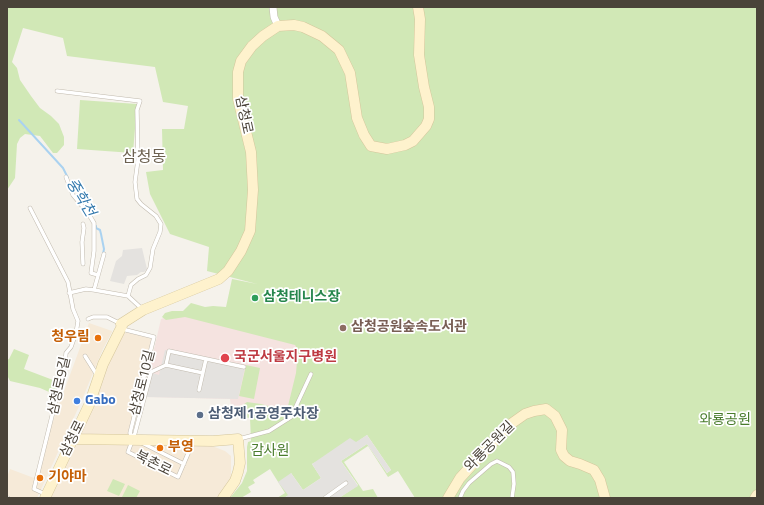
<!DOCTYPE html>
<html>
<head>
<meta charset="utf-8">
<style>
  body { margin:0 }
  #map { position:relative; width:764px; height:505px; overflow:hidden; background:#f5f2eb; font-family:"Titillium Web",sans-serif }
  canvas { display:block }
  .frame { position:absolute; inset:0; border:8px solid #4a4339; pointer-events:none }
</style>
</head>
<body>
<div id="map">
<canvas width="764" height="505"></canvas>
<div class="frame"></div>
</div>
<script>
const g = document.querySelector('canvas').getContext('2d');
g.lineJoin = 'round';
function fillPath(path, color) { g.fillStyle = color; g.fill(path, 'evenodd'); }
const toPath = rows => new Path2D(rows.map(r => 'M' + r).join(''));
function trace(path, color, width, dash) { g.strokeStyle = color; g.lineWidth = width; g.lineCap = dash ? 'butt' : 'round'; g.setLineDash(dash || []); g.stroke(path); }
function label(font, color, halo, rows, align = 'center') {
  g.font = font + ' "Titillium Web","Noto Sans KR",sans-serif'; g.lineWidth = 3.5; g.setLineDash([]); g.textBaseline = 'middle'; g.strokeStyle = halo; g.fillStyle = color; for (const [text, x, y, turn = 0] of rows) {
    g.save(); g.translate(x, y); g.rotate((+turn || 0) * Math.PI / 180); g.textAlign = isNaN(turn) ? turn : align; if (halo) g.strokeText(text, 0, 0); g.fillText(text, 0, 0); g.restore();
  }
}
const commercial = toPath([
  [89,323,112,331,112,332,103,349,81,402,37,498,7,498,7,477,10,469,34,478,49,432],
  [126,332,152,339,127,438,83,437,79,432,95,402,101,378,118,338],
  [118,442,212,446,225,451,231,456,231,481,218,498,50,498,75,444]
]);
const medical = toPath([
  [181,312,301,343,291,414,232,414,230,399,146,397,151,373,148,375,161,319]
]);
const green = toPath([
  [7,7,757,7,757,498,415,498,398,471,388,477,368,446,344,462,363,491,373,489,378,498,339,498,358,485,341,461,367,444,387,473,391,470,367,435,356,443,312,464,321,478,303,490,291,473,288,496,284,498,277,498,285,493,270,469,253,480,255,483,248,487,251,492,241,498,230,498,242,483,247,471,247,447,248,442,251,441,250,418,237,416,236,410,247,402,261,404,279,409,288,406,296,373,298,350,295,345,185,317,166,320,162,317,165,313,172,311,183,311,191,303,205,307,213,306,226,307,232,279,257,284,207,271,209,247,170,234,150,194,146,172,163,170,162,129,184,129,188,106,163,102,155,67,67,56,63,38,23,28,12,62,17,68,20,80,31,96,40,108,51,116,59,124,64,137,64,145,57,153,53,153,40,136,25,134,20,138,17,144,15,178,7,190],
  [80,100,137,104,133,153,77,149],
  [14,349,29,355,24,369,53,380,52,383,58,386,56,395,40,388,10,381,7,375,7,360,9,359],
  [246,365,260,368,254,399,239,396],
  [113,479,125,484,119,496,107,491],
  [128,485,140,491,136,498,122,497]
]);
const parking = toPath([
  [142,248,147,269,144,272,141,272,137,275,127,276,124,284,110,281,116,261,122,256,123,250],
  [165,350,245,367,238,399,146,397,152,373,159,375],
  [367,435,391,470,387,473,367,444,341,461,358,486,339,498,284,498,288,495,278,482,291,473,303,490,321,478,312,464,350,438,356,442]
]);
const stream = toPath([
  [19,120,63,168,68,178],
  [96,226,96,228,100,230,101,234,104,249,103,254]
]);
const lane = toPath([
  [57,91,140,101,137,110,138,160,135,182,137,199,141,204,156,216,161,224,160,232,153,249,150,268,146,275,138,279,131,285,128,296],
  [66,177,73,195,88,213,94,223,94,251,91,273,98,275],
  [30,208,68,282,73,309,78,321,76,333,71,347,66,353,65,363,34,489,45,494],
  [83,224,84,228,82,242,83,264],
  [104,254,94,290,128,296,142,309],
  [69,293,86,289,94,290],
  [88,319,93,317,107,317,119,323],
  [123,328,126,330,154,337,130,433,133,438],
  [85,356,97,375],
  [166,365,169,351,244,367],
  [199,390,206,359],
  [239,439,269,431,291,417,311,374],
  [193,442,178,477,128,452,135,433,151,372,166,365,203,373],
  [142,443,184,464],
  [7,498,8,498],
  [325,498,346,483],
  [460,498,463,491,469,483,491,464,497,461,509,467,513,472,514,484,512,498]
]);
const street = toPath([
  [273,7,274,17,278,26]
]);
const secondary = toPath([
  [73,439,213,441,238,439,240,463,238,472,235,481,223,498],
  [45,498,89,405,103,364,122,326,121,324,143,310,219,279,228,271,241,251,250,231,253,190,251,152,238,99,238,72,241,61,252,46,263,36,278,26,294,25,303,27,322,36,339,50,350,73,357,118,364,135,371,146,387,149,405,145,413,141,426,126,429,119,429,107,424,87,419,55,420,19,418,7],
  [448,498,460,478,508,426,525,414,534,411,546,409,555,416,562,430,561,450,564,456,570,461,580,464,594,470,600,480,605,498],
  [755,498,757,495]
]);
const markers = [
  [255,298,4,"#2e9e5b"],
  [343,328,4,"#8d6e63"],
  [98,338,4,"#e8710a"],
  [225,358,5,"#e0444e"],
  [77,401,4,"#3f7fe0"],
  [200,415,4,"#5c6f8a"],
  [160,448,4,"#e8710a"],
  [40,478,4,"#e8710a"]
];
const streetNames = [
  ["삼청로",243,115,78],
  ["삼청로10길",143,383,-76],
  ["삼청로9길",60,386,-77],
  ["삼청로",73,439,-64],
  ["와룡공원길",490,447,-45],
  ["북촌로",153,464,26]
];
const leisureNames = [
  ["삼청테니스장",263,298]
];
const educationNames = [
  ["삼청공원숲속도서관",351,328]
];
const foodNames = [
  ["청우림",90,338,"right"],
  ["부영",168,448],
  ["기야마",48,478]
];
const healthNames = [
  ["국군서울지구병원",234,358]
];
const shopNames = [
  ["Gabo",85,401]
];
const serviceNames = [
  ["삼청제1공영주차장",208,415]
];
const parkNames = [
  ["와룡공원",725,421],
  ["감사원",270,452]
];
const waterNames = [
  ["중학천",80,198,59]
];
const quarterNames = [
  ["삼청동",144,158]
];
fillPath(commercial, '#f6ead8');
fillPath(medical, '#f5e3e0');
fillPath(green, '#d1e8b6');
fillPath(parking, '#e4e2df');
trace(stream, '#aad2f0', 2);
trace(lane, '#c1baae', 4.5);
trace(street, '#c1baae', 8);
trace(secondary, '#d4c69c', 11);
trace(lane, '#fff', 3.5);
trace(street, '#fff', 7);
trace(secondary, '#fef2cd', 10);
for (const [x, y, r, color] of markers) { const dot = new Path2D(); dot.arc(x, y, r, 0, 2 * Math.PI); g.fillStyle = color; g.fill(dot); trace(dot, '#fff', 1.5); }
label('14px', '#4a4339', '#fff', streetNames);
label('bold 14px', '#27864d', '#fff', leisureNames, 'left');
label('bold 14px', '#785e54', '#fff', educationNames, 'left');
label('bold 14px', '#c56008', '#fff', foodNames, 'left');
label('bold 14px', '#be3a42', '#fff', healthNames, 'left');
label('bold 14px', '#366cbe', '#fff', shopNames, 'left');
label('bold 14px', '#4e5e75', '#fff', serviceNames, 'left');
label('14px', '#497c2c', '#fff', parkNames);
label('italic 15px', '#3178ad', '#fff', waterNames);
label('16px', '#6c6150', '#fff', quarterNames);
</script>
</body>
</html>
